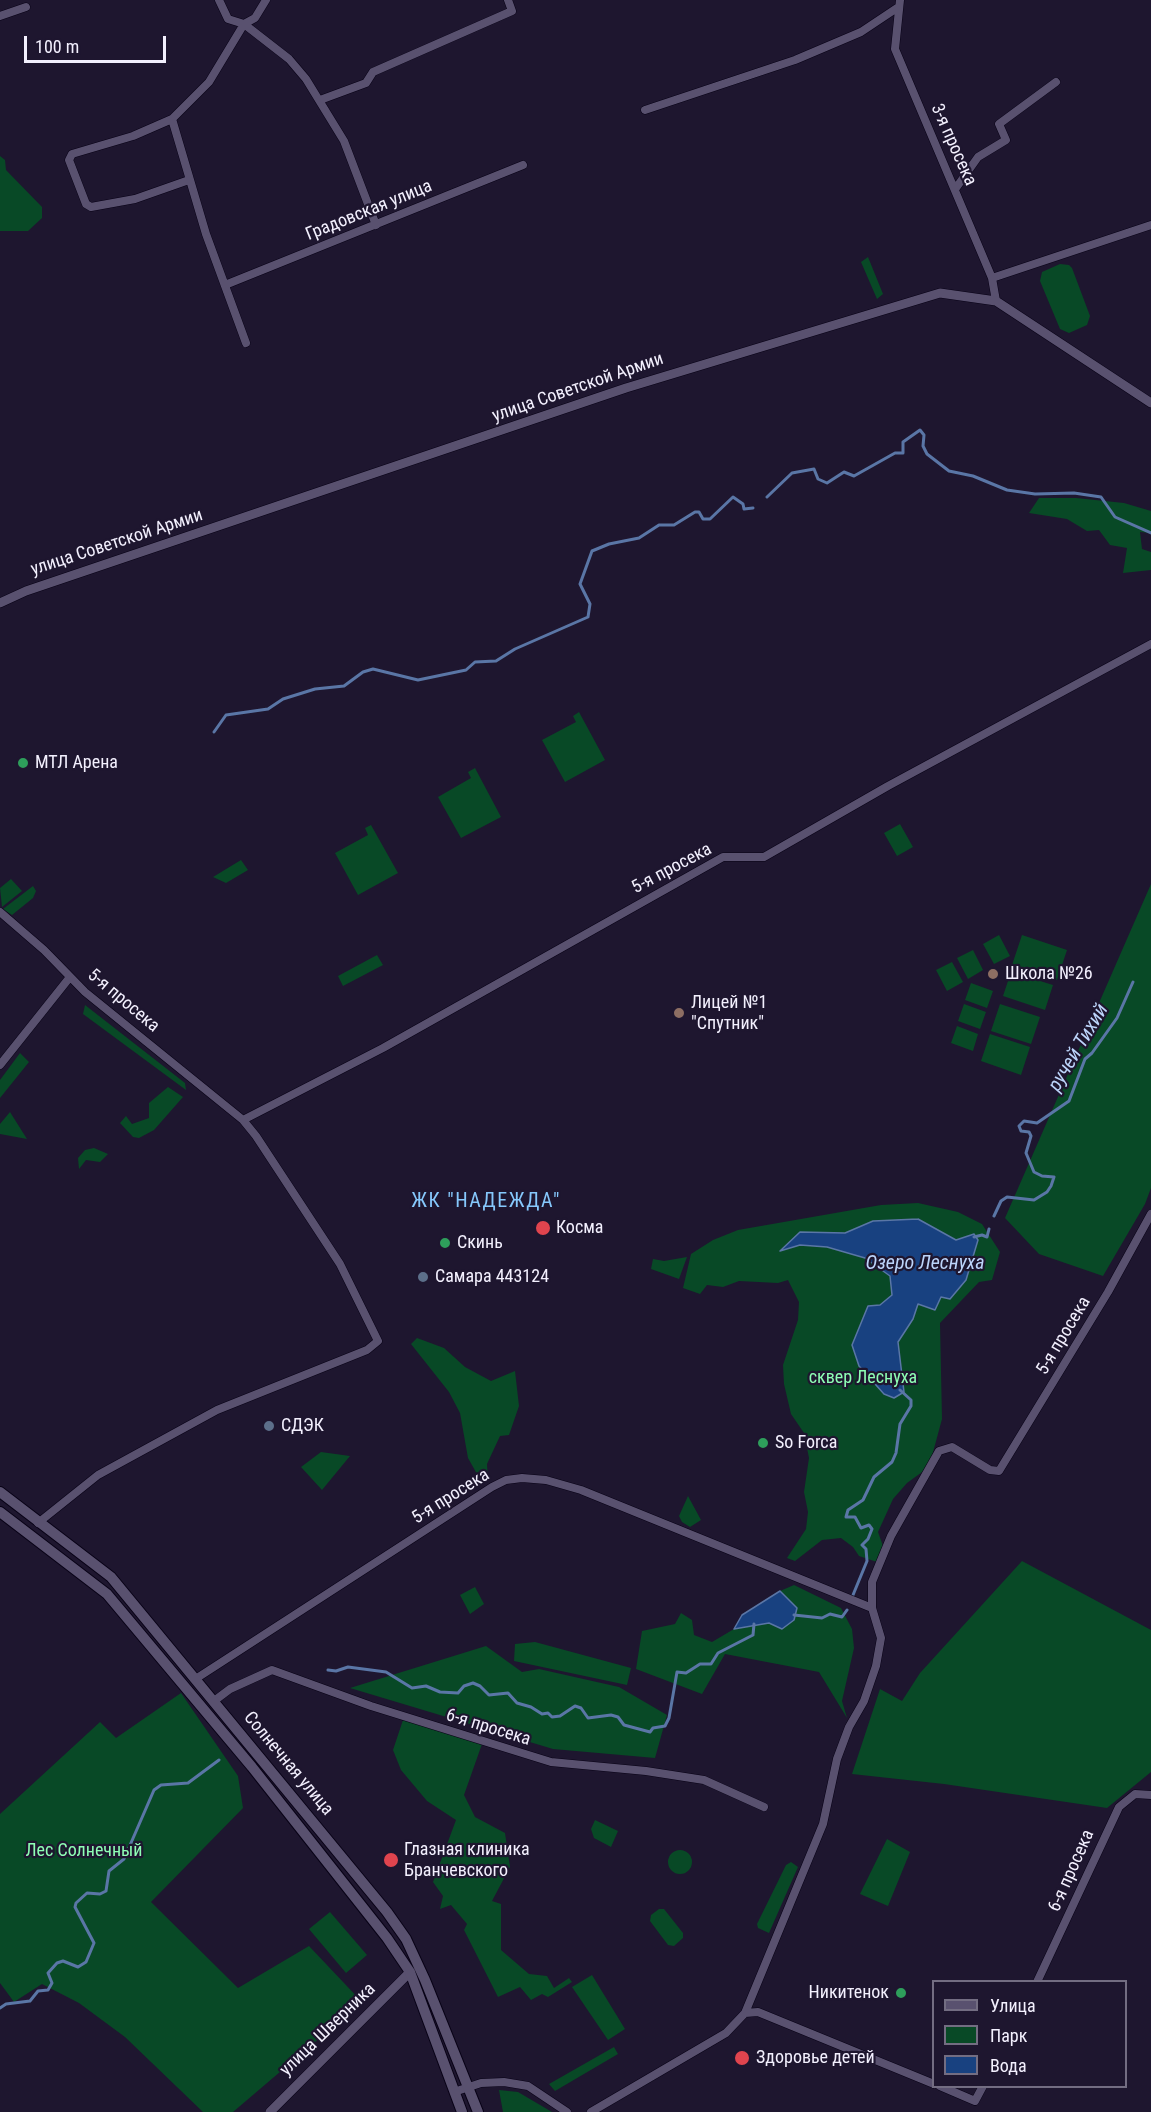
<!DOCTYPE html>
<html>
<head>
<meta charset="utf-8">
<style>
  body { margin:0 }
  #map { position:relative; width:1151px; height:2112px; overflow:hidden; background:#1e162f; font-family:"Roboto Condensed",sans-serif }
  canvas { display:block }
  .legend { position:absolute; left:932px; top:1980px; width:195px; height:108px; box-sizing:border-box; background:#1e162f; border:2px solid #736d82; margin:0; padding:8px 10px; list-style:none; font-size:18px; color:#f3f0fe }
  .legend li { display:flex; align-items:center; gap:12px; height:30px }
  .legend b { width:30px; border:2px solid #736d82 }
  .scale { position:absolute; left:24px; top:36px; width:142px; height:27px; box-sizing:border-box; border:3px solid #f3f0fe; border-top:0; padding-left:8px; font-size:18px; line-height:21px; white-space:nowrap; color:#f3f0fe; -webkit-text-stroke:4px #1e162f; paint-order:stroke }
</style>
</head>
<body>
<div id="map">
<canvas width="1151" height="2112"></canvas>
<ul class="legend">
<li><b style="height:8px;background:#59516f"></b>Улица</li>
<li><b style="height:16px;background:#084926"></b>Парк</li>
<li><b style="height:16px;background:#184180"></b>Вода</li>
</ul>
<div class="scale">100 m</div>
</div>
<script>
const g = document.querySelector('canvas').getContext('2d');
g.lineJoin = 'round';
function fillPath(path, color) { g.fillStyle = color; g.fill(path, 'evenodd'); }
const toPath = rows => new Path2D(rows.map(r => 'M' + r).join(''));
function trace(path, color, width, dash) { g.strokeStyle = color; g.lineWidth = width; g.lineCap = dash ? 'butt' : 'round'; g.setLineDash(dash || []); g.stroke(path); }
function label(font, color, halo, rows, align = 'center') {
  g.font = font + ' "Roboto Condensed",sans-serif'; g.lineWidth = 4.5; g.setLineDash([]); g.textBaseline = 'middle'; g.strokeStyle = halo; g.fillStyle = color; for (const [text, x, y, turn = 0] of rows) {
    g.save(); g.translate(x, y); g.rotate((+turn || 0) * Math.PI / 180); g.textAlign = isNaN(turn) ? turn : align; if (halo) g.strokeText(text, 0, 0); g.fillText(text, 0, 0); g.restore();
  }
}
const green = toPath([
  [0,156,5,160,6,170,42,207,42,218,28,231,0,231],
  [868,257,883,294,877,299,861,262],
  [1060,264,1069,265,1072,268,1090,316,1087,325,1069,333,1060,329,1040,281,1042,272],
  [1039,498,1076,498,1124,503,1151,511,1151,533,1140,532,1142,549,1151,552,1151,570,1123,573,1127,548,1110,545,1099,530,1087,531,1067,519,1029,513],
  [579,712,605,760,565,782,542,740,576,722,573,716],
  [475,768,501,817,461,838,438,797,471,778,468,772],
  [900,824,913,847,897,856,884,833],
  [371,825,398,873,358,895,335,853,368,835,365,828],
  [241,860,248,870,226,883,213,877],
  [11,879,22,891,2,907,0,888],
  [1151,884,1151,1188,1145,1204,1103,1276,1039,1254,1005,1218],
  [33,886,36,891,33,898,12,915,3,909],
  [999,935,1010,956,994,964,983,944],
  [1022,935,1067,950,1057,980,1012,965],
  [973,950,983,970,968,979,957,958],
  [377,955,383,965,343,986,338,976],
  [952,962,963,982,947,991,936,970],
  [1011,972,1053,985,1045,1010,1003,996],
  [971,983,993,991,987,1008,965,1000],
  [964,1004,986,1012,980,1029,958,1021],
  [1000,1004,1040,1017,1031,1044,991,1031],
  [85,1005,185,1083,186,1090,83,1014],
  [957,1026,978,1034,973,1051,951,1043],
  [990,1034,1030,1047,1021,1075,981,1061],
  [20,1053,29,1062,0,1098,0,1080],
  [168,1087,183,1097,154,1130,139,1138,133,1137,120,1123,126,1116,132,1124,149,1118,149,1103],
  [10,1112,27,1139,0,1134,0,1124],
  [94,1148,108,1154,100,1162,86,1160,79,1169,78,1158,85,1150],
  [918,1203,958,1212,982,1224,1000,1252,992,1280,979,1282,940,1323,942,1419,929,1467,907,1483,893,1499,878,1532,883,1546,877,1562,859,1556,853,1547,841,1538,822,1540,795,1561,787,1558,806,1529,808,1512,804,1492,809,1458,804,1433,791,1414,784,1384,783,1365,798,1320,799,1302,788,1280,778,1283,739,1281,723,1287,707,1285,700,1294,683,1288,691,1254,713,1240,738,1230,881,1205],
  [687,1257,679,1279,651,1269,653,1259,664,1261],
  [417,1338,444,1348,465,1367,491,1381,515,1371,519,1406,509,1435,500,1436,487,1464,488,1481,477,1474,468,1458,460,1413,449,1392,411,1344],
  [321,1452,350,1456,322,1490,301,1467],
  [688,1496,701,1520,690,1527,682,1522,679,1516],
  [1022,1561,1151,1630,1151,1772,1107,1808,944,1784,852,1774,880,1689,902,1701,920,1673],
  [794,1585,841,1608,852,1629,854,1648,842,1701,847,1718,819,1672,725,1654,702,1694,636,1669,642,1631,675,1624,681,1613,692,1620,694,1635,712,1642,734,1629,769,1623,797,1609,780,1591],
  [475,1587,484,1604,470,1614,460,1595],
  [535,1642,631,1668,627,1685,514,1661,515,1644],
  [486,1646,522,1672,539,1669,619,1687,667,1715,655,1758,553,1749,350,1688],
  [181,1693,238,1776,243,1808,151,1902,238,1988,309,1946,362,2002,233,2112,203,2112,125,2037,79,2003,42,1984,14,2002,0,1983,0,1814,100,1722,116,1738],
  [403,1720,482,1744,464,1795,475,1817,505,1833,510,1867,492,1901,501,1904,501,1950,529,1974,547,1976,554,1988,569,1978,572,1982,548,1997,542,1994,531,2000,520,1987,498,1997,464,1930,467,1924,451,1905,440,1909,443,1896,433,1882,456,1820,427,1801,401,1770,393,1750],
  [595,1820,618,1831,611,1847,594,1838,591,1829],
  [887,1839,910,1852,888,1906,860,1894],
  '668 1862a12 12 0 1 1 24 0a12 12 0 1 1-24 0Z',
  [791,1862,798,1867,769,1933,758,1928,757,1924,786,1865],
  [659,1909,664,1909,683,1933,683,1938,674,1946,668,1945,650,1921,651,1915],
  [330,1912,367,1955,346,1973,309,1929],
  [592,1975,625,2029,608,2040,572,1987],
  [614,2047,618,2054,555,2091,549,2084],
  [499,2090,518,2092,552,2112,503,2112]
]);
const water = toPath([
  [918,1219,956,1240,974,1234,978,1240,966,1280,950,1299,941,1297,935,1310,918,1304,913,1319,898,1342,904,1392,894,1398,884,1394,859,1366,852,1345,868,1306,880,1305,892,1295,890,1276,865,1258,827,1247,800,1245,780,1251,800,1232,845,1233,873,1221,918,1219],
  [780,1591,797,1608,794,1620,782,1629,769,1623,734,1629,742,1615,780,1591]
]);
const stream = toPath([
  [767,497,792,473,814,469,818,479,827,483,844,472,854,476,895,453,903,453,903,442,920,430,924,435,923,446,927,454,949,471,973,476,1007,490,1035,494,1074,493,1101,497,1115,517,1151,533],
  [214,732,226,715,268,709,283,699,315,689,344,686,363,672,373,669,418,680,466,670,475,662,496,661,515,649,588,617,590,604,580,584,592,551,609,544,639,538,659,525,674,525,695,512,699,512,703,519,710,519,733,497,743,504,744,509,753,508],
  [994,1216,1001,1201,1007,1197,1034,1200,1047,1192,1051,1186,1054,1177,1042,1176,1034,1172,1026,1153,1031,1136,1029,1132,1021,1131,1019,1126,1024,1121,1037,1123,1069,1101,1085,1059,1092,1053,1117,1018,1133,982],
  [974,1237,982,1235,987,1237,989,1229],
  [853,1595,867,1561,866,1549,862,1545,868,1539,872,1529,869,1525,861,1528,855,1517,846,1517,848,1510,863,1500,874,1477,892,1462,896,1453,900,1424,911,1406,911,1400,900,1390],
  [794,1615,822,1618,830,1614,842,1617,847,1610],
  [328,1670,336,1671,348,1667,386,1672,412,1688,426,1686,440,1692,458,1693,464,1686,473,1683,480,1686,489,1695,508,1693,517,1703,531,1707,542,1714,548,1713,552,1717,560,1716,575,1706,581,1708,588,1718,611,1715,618,1717,624,1725,650,1732,653,1728,665,1726,669,1718,677,1672,686,1673,700,1664,711,1664,718,1653,753,1635,754,1624],
  [0,2008,6,2004,30,2001,38,1991,48,1990,52,1983,48,1973,57,1963,63,1961,78,1967,86,1962,94,1943,75,1907,76,1903,87,1893,100,1894,106,1891,109,1871,124,1859,154,1790,161,1785,188,1783,219,1760]
]);
const minor = toPath([
  [219,0,228,19,244,24,289,59,306,79,344,141,376,225],
  [900,0,895,49,992,278,996,301],
  [0,16,26,7],
  [320,100,366,83,373,72,512,11,508,0],
  [645,110,795,60,861,32,897,8],
  [172,119,206,234,246,343],
  [189,180,135,199,91,207,86,204,69,160,72,154,133,136,172,119,209,82,244,24,255,18,266,0],
  [956,188,978,157,1006,140,999,124,1056,82],
  [992,278,1151,225],
  [225,285,523,165],
  [0,912,44,950,85,992,243,1120,256,1136,340,1264,378,1341,367,1350,217,1410,98,1475,38,1523],
  [0,1065,70,977],
  [243,1120,383,1048,723,857,764,857,888,786,1151,644],
  [197,1678,492,1487,506,1480,522,1478,546,1480,581,1490,872,1608],
  [214,1701,230,1689,272,1670,371,1706,551,1762,646,1771,704,1780,764,1807],
  [1037,1982,1119,1807,1135,1794,1151,1795],
  [745,2013,823,1824,837,1759,849,1727,864,1701,876,1666,881,1638,872,1608,872,1582,891,1536,939,1451,952,1447,990,1470,999,1471,1108,1292,1151,1214],
  [940,2086,975,2101,983,2086],
  [454,2092,481,2083,504,2082,528,2086,567,2112],
  [591,2112,726,2033,745,2013,758,2012,934,2084]
]);
const tertiary = toPath([
  [0,603,26,591,626,388,940,293,996,301,1151,403],
  [270,2112,410,1972]
]);
const secondary = toPath([
  [0,1492,111,1577,387,1912,406,1939,425,1980,478,2112],
  [0,1512,107,1594,252,1767,387,1938,410,1972,462,2112]
]);
const markers = [
  [23,763,6,"#2e9e5b"],
  [993,974,6,"#8d6e63"],
  [679,1013,6,"#8d6e63"],
  [543,1228,8,"#e0444e"],
  [445,1243,6,"#2e9e5b"],
  [423,1277,6,"#5c6f8a"],
  [269,1426,6,"#5c6f8a"],
  [763,1443,6,"#2e9e5b"],
  [391,1860,8,"#e0444e"],
  [901,1993,6,"#2e9e5b"],
  [742,2058,8,"#e0444e"]
];
const streetNames = [
  ["3-я просека",953,145,66],
  ["Градовская улица",369,211,-22],
  ["улица Советской Армии",578,388,-19],
  ["улица Советской Армии",117,543,-18],
  ["5-я просека",672,869,-28],
  ["5-я просека",123,1001,40],
  ["5-я просека",1064,1336,-59],
  ["5-я просека",451,1497,-32],
  ["6-я просека",488,1728,17],
  ["Солнечная улица",288,1764,50],
  ["6-я просека",1072,1871,-66],
  ["улица Шверника",328,2030,-44]
];
const poiNames = [
  ["МТЛ Арена",35,763],
  ["Школа №26",1005,974],
  ["Лицей №1",691,1003],
  ["\"Спутник\"",691,1024],
  ["Косма",556,1228],
  ["Скинь",457,1243],
  ["Самара 443124",435,1277],
  ["СДЭК",281,1426],
  ["So Forca",775,1443],
  ["Глазная клиника",404,1850],
  ["Бранчевского",404,1871],
  ["Никитенок",889,1993,"right"],
  ["Здоровье детей",756,2058]
];
const parkNames = [
  ["сквер Леснуха",863,1378],
  ["Лес Солнечный",84,1851]
];
const waterNames = [
  ["ручей Тихий",1079,1048,-59],
  ["Озеро Леснуха",925,1264]
];
const neighbourhoodNames = [
  ["ЖК \"НАДЕЖДА\"",486,1202]
];
fillPath(green, '#084926');
fillPath(water, '#184180');
trace(water, '#5a76a6', 1.5);
trace(stream, '#5a76a6', 3);
trace(minor, '#080216', 9);
trace(tertiary, '#080216', 10);
trace(secondary, '#080216', 12);
trace(minor, '#59516f', 8);
trace(tertiary, '#59516f', 9);
trace(secondary, '#59516f', 10);
for (const [x, y, r, color] of markers) { const dot = new Path2D(); dot.arc(x, y, r, 0, 2 * Math.PI); g.fillStyle = color; g.fill(dot); trace(dot, '#1e162f', 2); }
label('18px', '#f3f0fe', '#1e162f', streetNames);
label('18px', '#f3f0fe', '#1e162f', poiNames, 'left');
label('18px', '#8effb5', '#1e162f', parkNames);
label('italic 20px', '#bcd4fa', '#1e162f', waterNames);
g.letterSpacing = '1.5px';
label('20px', '#86c8fc', '#1e162f', neighbourhoodNames);
g.letterSpacing = '0px';
</script>
</body>
</html>
